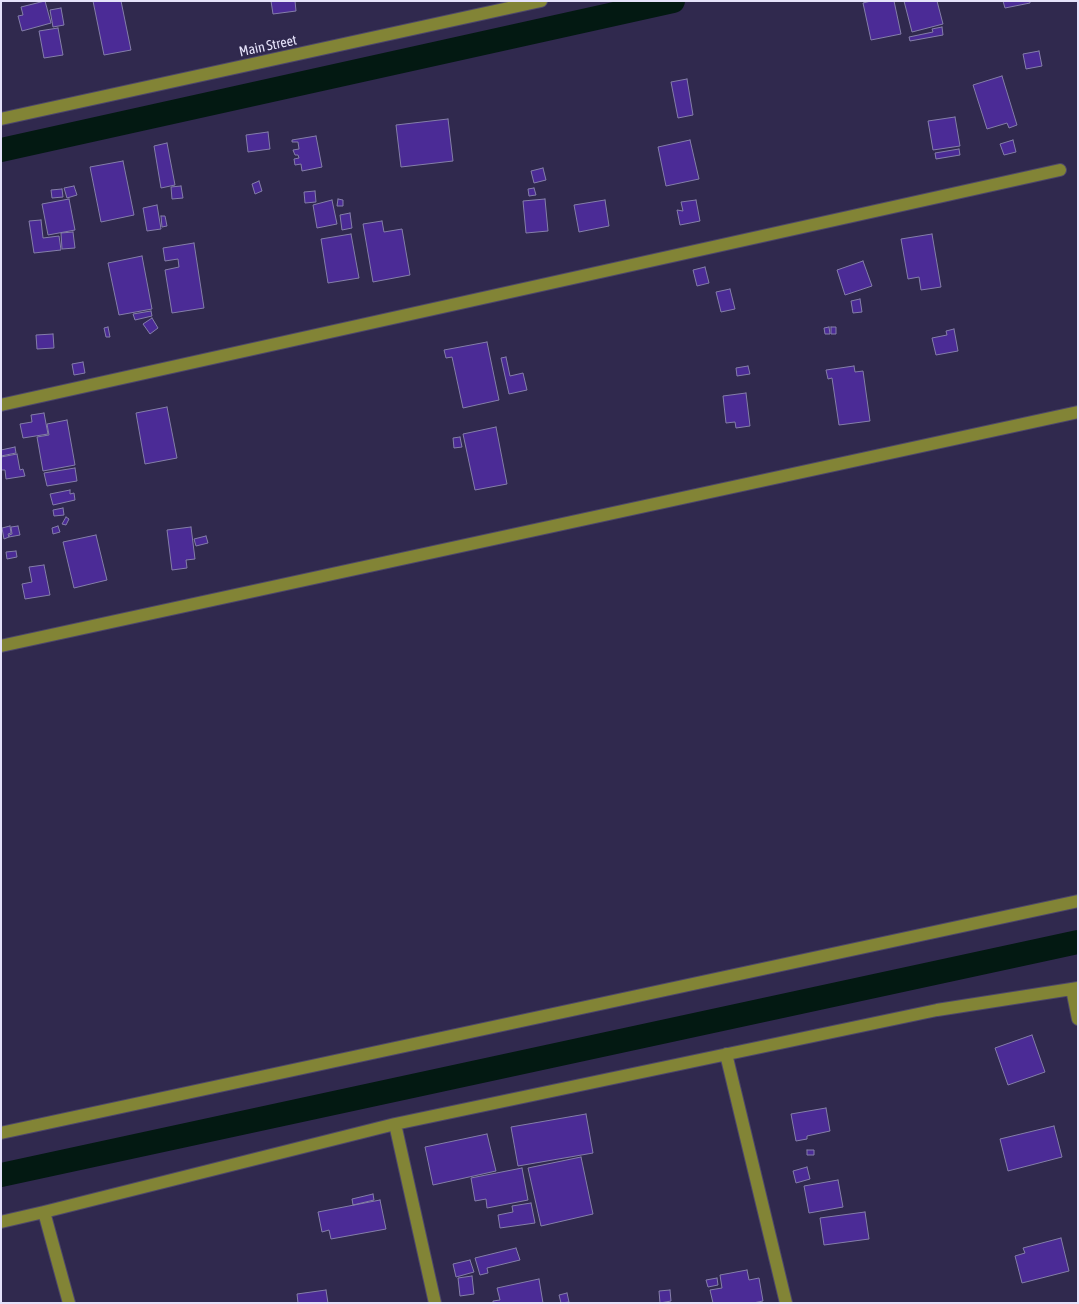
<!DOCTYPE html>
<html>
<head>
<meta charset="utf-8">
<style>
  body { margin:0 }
  #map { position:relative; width:1079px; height:1304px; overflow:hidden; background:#30294e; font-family:"Asap Condensed",sans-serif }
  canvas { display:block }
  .frame { position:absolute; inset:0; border:2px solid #e5e2fa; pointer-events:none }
</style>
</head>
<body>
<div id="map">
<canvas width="1079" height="1304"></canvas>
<div class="frame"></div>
</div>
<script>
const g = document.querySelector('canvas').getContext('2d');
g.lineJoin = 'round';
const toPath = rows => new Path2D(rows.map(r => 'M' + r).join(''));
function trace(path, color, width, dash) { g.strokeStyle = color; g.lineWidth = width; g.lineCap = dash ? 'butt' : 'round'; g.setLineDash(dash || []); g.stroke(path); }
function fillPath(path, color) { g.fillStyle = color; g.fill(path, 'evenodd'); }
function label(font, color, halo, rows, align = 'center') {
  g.font = font + ' "Asap Condensed",sans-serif'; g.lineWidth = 4.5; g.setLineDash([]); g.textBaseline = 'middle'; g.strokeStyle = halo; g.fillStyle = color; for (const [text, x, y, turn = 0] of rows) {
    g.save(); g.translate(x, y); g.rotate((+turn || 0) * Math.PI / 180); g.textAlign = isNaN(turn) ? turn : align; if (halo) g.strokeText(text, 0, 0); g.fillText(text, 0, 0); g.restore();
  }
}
const canal = toPath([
  [1,150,673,1],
  [1,1175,1078,942]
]);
const building = toPath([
  [45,1,51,23,22,31,18,16,23,15,21,7,45,1],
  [93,1,121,1,131,50,104,55,93,1],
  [271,1,295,1,296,11,273,14,271,1],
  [871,1,894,1,901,34,871,40,863,3,871,1],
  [904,1,937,1,943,24,912,32,904,1],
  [1003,1,1030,1,1030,3,1005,8,1003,1],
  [61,8,64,25,53,27,50,10,61,8],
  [942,27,943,35,910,41,909,37,933,32,932,29,942,27],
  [58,28,63,55,44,58,39,31,58,28],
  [1039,51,1042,66,1026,69,1023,54,1039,51],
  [1002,76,1017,125,1009,128,1007,123,987,129,973,85,1002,76],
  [687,79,693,115,678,118,671,82,687,79],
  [955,117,960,146,933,150,928,121,955,117],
  [448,119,453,161,401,167,396,125,448,119],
  [268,132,270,149,248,152,246,135,268,132],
  [316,136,322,167,302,171,301,164,295,165,294,159,299,158,298,155,295,155,293,150,299,149,298,142,292,142,292,140,316,136],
  [690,140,699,179,666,186,658,147,690,140],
  [1013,140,1016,152,1004,155,1000,144,1013,140],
  [167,143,175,185,161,188,154,146,167,143],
  [959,149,960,155,936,159,935,153,959,149],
  [123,161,134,215,101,222,90,167,123,161],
  [543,168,546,180,534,183,531,171,543,168],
  [259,181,262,191,255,194,252,184,259,181],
  [74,186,77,195,67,198,64,188,74,186],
  [181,186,183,198,172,199,171,187,181,186],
  [534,188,536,195,529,196,528,189,534,188],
  [62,189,63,197,52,198,51,190,62,189],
  [315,191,316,202,305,203,304,192,315,191],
  [69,199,75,230,48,235,42,204,69,199],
  [338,199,343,200,343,206,337,206,338,199],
  [545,199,548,231,526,233,523,201,545,199],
  [332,200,337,224,317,228,313,205,332,200],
  [605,200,609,226,579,232,574,205,605,200],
  [696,200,700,221,680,225,677,210,683,211,681,202,696,200],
  [157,205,161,229,147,231,143,208,157,205],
  [350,213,352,228,342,230,340,215,350,213],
  [161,216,165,216,167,226,162,227,161,216],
  [41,220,43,238,59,236,61,250,34,253,29,221,41,220],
  [382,221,384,232,402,229,410,275,373,282,363,224,382,221],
  [73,232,75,248,62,249,61,233,73,232],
  [351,234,359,278,328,283,321,239,351,234],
  [932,234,941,287,921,290,919,277,908,279,901,239,932,234],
  [194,243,204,308,172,313,165,270,179,267,178,259,165,261,163,248,194,243],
  [142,256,152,309,119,315,108,263,142,256],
  [863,261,872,286,845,295,837,270,863,261],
  [705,267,709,283,697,286,693,270,705,267],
  [730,289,735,309,721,312,716,292,730,289],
  [860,299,862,312,853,313,851,301,860,299],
  [151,311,152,316,135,320,133,314,151,311],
  [152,318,158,328,150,334,143,324,152,318],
  [108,327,110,337,106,337,104,328,108,327],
  [829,327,830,334,825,334,824,328,829,327],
  [831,327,836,327,836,334,831,334,831,327],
  [954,329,958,351,936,355,932,338,947,335,946,331,954,329],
  [53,334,54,348,37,349,36,335,53,334],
  [487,342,499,400,463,408,452,357,446,358,444,350,487,342],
  [506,357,510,376,523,373,527,390,509,394,501,358,506,357],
  [83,362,85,373,74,375,72,364,83,362],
  [748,366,750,374,737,376,736,368,748,366],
  [854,366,855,372,863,371,870,421,839,425,832,378,828,379,826,370,854,366],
  [746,393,750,426,736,428,735,422,726,423,723,396,746,393],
  [167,407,177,458,145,464,136,413,167,407],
  [44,413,48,434,23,438,20,424,32,422,31,415,44,413],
  [67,420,75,465,43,471,37,437,49,435,47,424,67,420],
  [496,427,507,484,475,490,463,434,496,427],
  [460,437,462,447,454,448,453,438,460,437],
  [15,447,16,453,1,456,1,450,15,447],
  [17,454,20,470,23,469,25,476,6,479,5,470,1,470,1,457,17,454],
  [75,468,77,481,47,486,44,473,75,468],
  [70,490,70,494,74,493,75,500,53,505,50,494,70,490],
  [63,508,64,515,54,516,53,510,63,508],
  [66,517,69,519,66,525,62,524,66,517],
  [10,526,11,533,8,534,9,537,4,539,2,528,10,526],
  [18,526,20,535,9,537,9,535,12,534,11,527,18,526],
  [58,526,60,532,53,534,52,528,58,526],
  [191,527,195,559,186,560,187,568,172,570,167,530,191,527],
  [96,535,107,580,74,588,63,542,96,535],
  [206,536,208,543,196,546,194,539,206,536],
  [16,551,17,557,7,559,6,552,16,551],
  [44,565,50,595,25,599,22,584,32,582,29,567,44,565],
  [1032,1035,1045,1072,1008,1085,995,1048,1032,1035],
  [826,1108,830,1131,807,1136,807,1139,796,1141,791,1114,826,1108],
  [586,1114,593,1153,518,1166,511,1127,586,1114],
  [1054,1126,1062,1157,1008,1171,1000,1139,1054,1126],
  [487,1134,496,1171,433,1185,425,1147,487,1134],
  [807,1150,814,1150,814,1155,807,1155,807,1150],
  [581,1157,593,1214,541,1226,528,1168,581,1157],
  [807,1167,810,1179,796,1183,793,1171,807,1167],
  [522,1168,528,1200,487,1208,486,1199,475,1201,471,1178,522,1168],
  [838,1180,843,1207,809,1213,804,1186,838,1180],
  [373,1194,374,1200,353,1205,352,1199,373,1194],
  [380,1200,386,1229,331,1239,329,1230,322,1232,318,1212,380,1200],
  [531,1203,535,1223,500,1228,498,1215,513,1212,512,1206,531,1203],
  [865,1212,869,1239,824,1245,820,1218,865,1212],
  [1061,1238,1069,1271,1022,1283,1015,1256,1025,1253,1023,1248,1061,1238],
  [516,1248,520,1260,487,1268,488,1273,480,1275,475,1258,516,1248],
  [470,1260,474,1272,456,1277,453,1264,470,1260],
  [747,1270,749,1280,759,1278,763,1301,753,1303,713,1303,710,1290,722,1288,720,1275,747,1270],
  [472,1276,474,1294,460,1296,458,1278,472,1276],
  [717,1278,718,1285,708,1287,706,1280,717,1278],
  [539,1279,543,1303,493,1303,493,1301,500,1300,497,1288,539,1279],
  [326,1290,328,1303,298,1303,297,1294,326,1290],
  [670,1290,671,1301,660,1303,659,1291,670,1290],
  [567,1293,569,1302,561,1303,559,1295,567,1293]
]);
const minor = toPath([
  [1,119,541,1],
  [1,405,1060,170],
  [1,646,1078,412],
  [1072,989,1078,1019],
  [726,1054,786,1303],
  [395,1124,435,1303],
  [1,1133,1078,901],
  [44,1212,69,1303],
  [1,1222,44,1212,395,1124,937,1010,1078,988]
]);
const streetNames = [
  ["Main Street",268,46,-12]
];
trace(canal, '#031912', 24);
fillPath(building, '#4b2b96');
trace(building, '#847ea9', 1);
trace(minor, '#4d476a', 14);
trace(minor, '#828436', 12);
label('14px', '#e5e2fa', '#30294e', streetNames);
</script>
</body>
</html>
